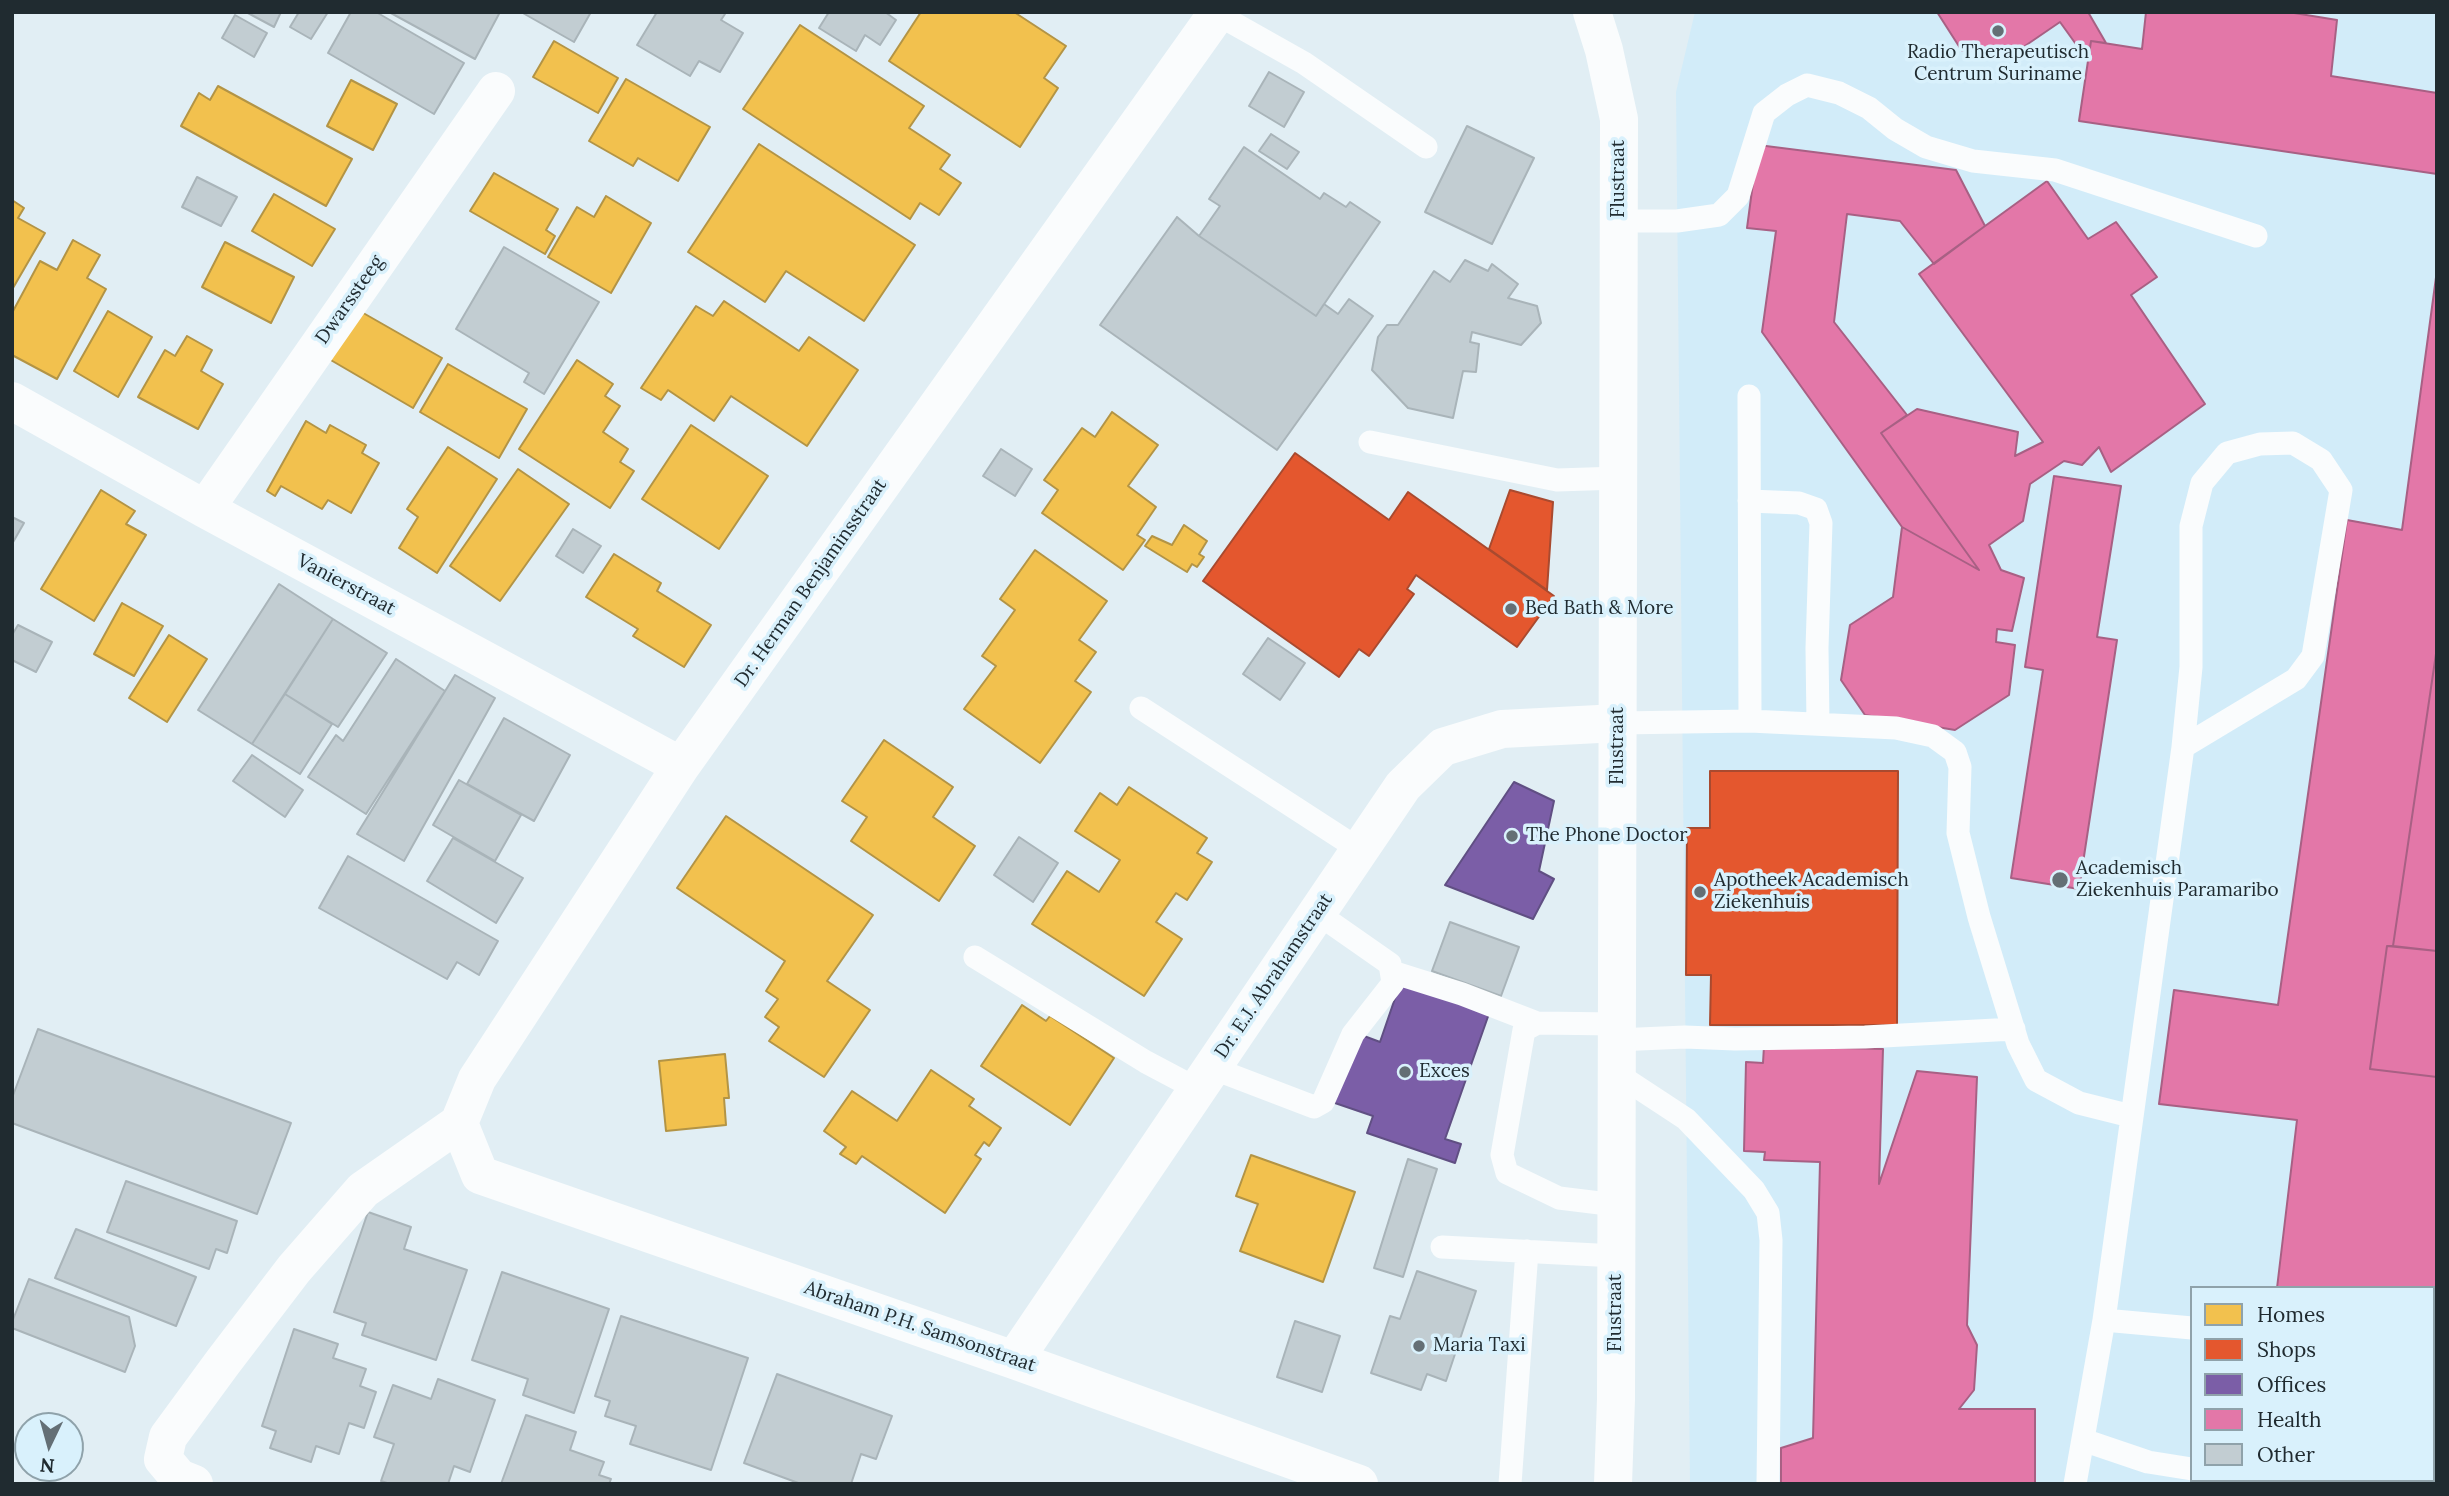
<!DOCTYPE html>
<html>
<head>
<meta charset="utf-8">
<style>
  body { margin:0 }
  #map { position:relative; width:2449px; height:1496px; overflow:hidden; background:#e1eef4; font-family:Lora,serif }
  canvas { display:block }
  .frame { position:absolute; inset:0; border:14px solid #202b30; pointer-events:none }
  .legend { position:absolute; left:2190px; top:1286px; width:245px; height:196px; box-sizing:border-box; background:#d9f1fc; border:2px solid #8fa2aa; margin:0; padding:9px 12px; list-style:none; font-size:21px; color:#202b30 }
  .legend li { display:flex; align-items:center; gap:14px; height:35px }
  .legend b { width:35px; border:2px solid #8fa2aa }
  .north { position:absolute; left:14px; top:1412px; width:70px; height:70px; box-sizing:border-box; background:#d9f1fc; border:2px solid #8fa2aa; border-radius:50%; rotate:185deg; font-size:19px; font-weight:700; line-height:28px; text-align:center; color:#202b30 }
  .north::after { content:''; display:block; margin:auto; width:24px; height:32px; background:#646f75; clip-path:polygon(50% 0,100% 100%,50% 72%,0 100%) }
</style>
</head>
<body>
<div id="map">
<canvas width="2449" height="1496"></canvas>
<div class="frame"></div>
<ul class="legend">
<li><b style="height:19px;background:#f2c14e"></b>Homes</li>
<li><b style="height:19px;background:#e4572e"></b>Shops</li>
<li><b style="height:19px;background:#7b5ea7"></b>Offices</li>
<li><b style="height:19px;background:#e377a8"></b>Health</li>
<li><b style="height:19px;background:#c2cdd2"></b>Other</li>
</ul>
<div class="north">N</div>
</div>
<script>
const g = document.querySelector('canvas').getContext('2d');
g.lineJoin = 'round';
function fillPath(path, color) { g.fillStyle = color; g.fill(path, 'evenodd'); }
const toPath = rows => new Path2D(rows.map(r => 'M' + r).join(''));
function trace(path, color, width, dash) { g.strokeStyle = color; g.lineWidth = width; g.lineCap = dash ? 'butt' : 'round'; g.setLineDash(dash || []); g.stroke(path); }
function label(font, color, halo, rows, align = 'center') {
  g.font = font + ' Lora,serif'; g.lineWidth = 7; g.setLineDash([]); g.textBaseline = 'middle'; g.strokeStyle = halo; g.fillStyle = color; for (const [text, x, y, turn = 0] of rows) {
    g.save(); g.translate(x, y); g.rotate((+turn || 0) * Math.PI / 180); g.textAlign = isNaN(turn) ? turn : align; if (halo) g.strokeText(text, 0, 0); g.fillText(text, 0, 0); g.restore();
  }
}
const built = toPath([
  [1695,12,2437,12,2437,1484,1690,1484,1676,92],
  [2192,1288,2433,1288,2433,1480,2192,1480]
]);
const homes = toPath([
  [921,12,1014,12,1066,46,1044,78,1058,88,1020,147,889,61,921,12],
  [800,25,924,106,909,128,950,155,940,169,961,183,939,215,920,203,910,219,743,109,800,25],
  [554,41,618,78,598,113,533,77,554,41],
  [626,79,710,127,678,181,638,158,633,166,589,141,626,79],
  [351,80,397,104,373,150,327,126,351,80],
  [218,86,352,159,326,206,181,126,199,93,210,100,218,86],
  [759,144,915,245,864,321,786,271,765,302,688,252,759,144],
  [494,173,558,209,546,230,555,236,545,254,470,211,494,173],
  [274,194,335,229,312,266,252,231,274,194],
  [606,196,651,223,611,293,548,257,577,207,594,217,606,196],
  [12,200,24,208,18,218,45,233,13,288,12,200],
  [73,240,100,255,87,278,106,289,57,379,12,355,12,313,40,261,57,270,73,240],
  [225,242,294,277,271,323,202,287,225,242],
  [724,301,799,351,809,337,858,370,807,446,731,396,714,421,668,390,661,400,641,388,696,306,713,316,724,301],
  [358,310,442,358,413,408,329,359,358,310],
  [108,311,152,337,118,397,74,371,108,311],
  [187,336,212,350,201,371,223,384,198,429,138,397,165,350,175,356,187,336],
  [577,360,613,384,605,396,620,406,603,432,628,449,620,462,634,471,610,508,519,449,577,360],
  [448,364,527,409,499,458,420,412,448,364],
  [1112,412,1158,445,1128,486,1156,507,1137,535,1145,540,1123,570,1042,513,1058,490,1044,480,1082,428,1095,437,1112,412],
  [306,421,326,433,330,425,366,445,362,453,379,463,351,513,328,500,322,509,281,486,275,496,267,491,306,421],
  [691,425,768,476,719,549,642,499,691,425],
  [448,447,497,479,437,573,399,548,418,517,407,509,448,447],
  [518,469,569,504,500,601,450,566,518,469],
  [101,490,135,511,126,524,146,535,94,621,41,589,101,490],
  [1184,525,1207,541,1199,554,1204,557,1197,567,1192,564,1187,572,1145,546,1152,536,1172,545,1184,525],
  [1035,550,1107,601,1079,640,1096,652,1075,681,1091,692,1040,763,964,709,996,666,982,656,1015,610,1000,599,1035,550],
  [614,554,661,583,657,591,711,625,684,667,633,636,638,629,586,597,614,554],
  [122,603,163,626,134,676,94,654,122,603],
  [169,635,207,659,167,722,129,698,169,635],
  [884,740,953,787,933,817,975,846,939,901,851,841,867,817,842,801,884,740],
  [1129,787,1207,838,1197,853,1212,862,1187,900,1176,893,1156,922,1182,939,1144,996,1032,924,1067,871,1099,892,1120,860,1075,831,1100,793,1117,805,1129,787],
  [726,816,873,915,827,981,870,1010,824,1077,769,1041,779,1027,765,1017,778,999,766,991,785,961,677,888,726,816],
  [1022,1005,1046,1021,1050,1016,1114,1058,1070,1125,981,1066,1022,1005],
  [725,1054,729,1098,724,1098,726,1125,666,1131,659,1061,725,1054],
  [931,1070,974,1099,969,1106,1001,1128,989,1146,984,1142,975,1155,981,1159,945,1213,862,1156,856,1164,840,1154,846,1147,824,1131,852,1091,897,1121,931,1070],
  [1251,1155,1355,1192,1323,1282,1240,1251,1258,1204,1236,1196,1251,1155]
]);
const shops = toPath([
  [1295,453,1389,520,1408,492,1554,596,1517,647,1416,575,1407,589,1414,594,1369,656,1359,649,1339,677,1203,581,1295,453],
  [1510,490,1553,502,1547,590,1489,549,1510,490],
  [1710,771,1898,771,1897,1025,1710,1025,1711,975,1686,975,1687,828,1710,828,1710,771]
]);
const offices = toPath([
  [1514,782,1554,801,1539,871,1554,879,1533,919,1445,885,1514,782],
  [1402,978,1491,1008,1445,1139,1461,1144,1455,1163,1367,1133,1373,1116,1332,1102,1356,1033,1380,1042,1402,978]
]);
const health = toPath([
  [1937,12,2088,12,2106,43,2091,41,2088,61,2060,22,2019,50,1962,51,1937,12],
  [2146,12,2288,12,2337,20,2331,76,2437,93,2437,174,2079,121,2091,41,2142,49,2146,12],
  [1758,145,1956,170,1985,226,1934,264,1900,221,1847,214,1834,322,1907,415,1881,433,1979,570,1902,527,1762,332,1776,231,1747,228,1758,145],
  [2047,181,2088,239,2116,222,2157,277,2131,295,2205,404,2111,472,2099,447,2082,465,2064,461,2030,484,2023,521,1989,545,2001,570,2024,578,2012,631,1997,629,1996,642,2015,645,2009,695,1955,730,1865,715,1841,680,1850,625,1893,597,1902,527,1979,570,1881,433,1917,409,2018,432,2015,456,2043,442,1919,274,2047,181],
  [2437,270,2437,647,2393,946,2387,946,2370,1069,2437,1077,2437,1482,2422,1480,2433,1480,2433,1288,2277,1288,2297,1120,2159,1104,2174,990,2278,1005,2347,520,2402,530,2437,270],
  [2054,476,2121,486,2097,637,2117,640,2079,889,2011,878,2043,670,2025,667,2054,476],
  [2437,647,2437,951,2393,946,2437,647],
  [2387,946,2437,951,2437,1077,2370,1069,2387,946],
  [1764,1046,1883,1049,1879,1184,1917,1071,1977,1077,1967,1325,1977,1345,1974,1390,1959,1409,2035,1409,2035,1484,1781,1484,1781,1448,1813,1438,1820,1162,1764,1160,1765,1152,1744,1151,1746,1062,1763,1063,1764,1046]
]);
const building = toPath([
  [246,12,281,12,274,27,246,12],
  [299,12,328,12,311,39,290,27,299,12],
  [351,12,376,12,464,63,434,114,328,53,351,12],
  [389,12,500,12,475,59,389,12],
  [521,12,591,12,574,42,521,12],
  [657,12,723,12,725,14,721,20,743,33,720,72,699,61,690,76,637,45,657,12],
  [829,12,885,12,896,20,880,45,865,35,856,51,819,28,829,12],
  [235,15,267,33,254,57,222,38,235,15],
  [1269,72,1304,92,1284,127,1249,106,1269,72],
  [1467,126,1534,158,1492,244,1425,212,1467,126],
  [1271,134,1299,152,1287,169,1259,151,1271,134],
  [1244,147,1320,199,1324,193,1346,207,1350,202,1380,222,1316,316,1199,236,1220,206,1209,199,1244,147],
  [197,177,237,197,221,226,182,207,197,177],
  [1177,217,1199,236,1316,316,1324,304,1338,314,1349,299,1373,316,1277,450,1100,325,1177,217],
  [504,247,599,302,544,394,524,382,529,373,456,329,504,247],
  [1465,260,1488,271,1492,264,1518,284,1508,298,1537,306,1541,323,1521,345,1472,332,1470,342,1479,344,1476,372,1463,371,1453,418,1408,408,1372,370,1378,337,1387,325,1398,325,1434,271,1450,282,1465,260],
  [1001,449,1032,469,1015,496,983,476,1001,449],
  [12,517,24,523,12,544,12,517],
  [573,529,601,546,583,573,556,556,573,529],
  [279,584,333,619,252,744,198,710,279,584],
  [333,619,387,653,338,727,285,694,333,619],
  [18,625,52,642,36,672,12,660,12,635,18,625],
  [1268,638,1305,663,1280,700,1243,674,1268,638],
  [396,659,445,691,366,814,308,777,336,735,343,741,396,659],
  [455,675,495,698,404,861,357,834,455,675],
  [285,694,332,724,300,774,252,744,285,694],
  [504,718,570,755,534,821,467,784,504,718],
  [252,755,303,790,285,817,233,781,252,755],
  [459,780,521,815,495,861,433,825,459,780],
  [1019,837,1058,863,1033,902,994,875,1019,837],
  [453,838,523,878,496,923,427,881,453,838],
  [348,856,498,941,479,975,457,962,447,979,319,908,348,856],
  [1450,922,1519,947,1501,996,1432,971,1450,922],
  [38,1029,291,1123,257,1214,12,1123,12,1098,38,1029],
  [1408,1159,1437,1169,1403,1277,1374,1268,1408,1159],
  [126,1181,237,1221,227,1253,216,1249,209,1269,107,1232,126,1181],
  [368,1212,411,1227,404,1249,467,1270,436,1360,362,1335,366,1323,334,1312,368,1212],
  [76,1229,196,1277,176,1326,55,1278,76,1229],
  [1417,1271,1476,1291,1446,1381,1427,1374,1421,1390,1371,1373,1390,1316,1400,1319,1417,1271],
  [502,1272,609,1309,574,1413,523,1395,528,1379,472,1360,502,1272],
  [29,1279,129,1317,135,1346,125,1372,12,1328,12,1322,29,1279],
  [621,1316,748,1358,711,1470,630,1444,636,1426,605,1416,610,1401,595,1396,621,1316],
  [1295,1321,1340,1336,1322,1392,1277,1377,1295,1321],
  [294,1329,338,1344,333,1358,366,1369,360,1386,376,1392,364,1428,349,1423,339,1454,316,1446,311,1462,270,1448,276,1431,262,1426,294,1329],
  [777,1374,892,1416,876,1459,861,1454,851,1484,801,1484,744,1463,777,1374],
  [438,1379,495,1400,470,1472,454,1466,448,1484,390,1484,381,1481,394,1444,374,1437,393,1385,431,1399,438,1379],
  [526,1415,576,1432,570,1450,604,1462,599,1475,611,1479,609,1484,501,1484,526,1415]
]);
const service = toPath([
  [1217,14,1304,63,1426,147],
  [1619,221,1677,221,1719,215,1738,196,1764,113,1787,95,1807,85,1839,93,1869,108,1895,129,1926,147,1973,161,2055,170,2256,236],
  [1370,442,1557,480,1619,478],
  [1749,501,1799,503,1816,509,1821,523,1817,648,1818,724],
  [1141,708,1360,850],
  [1750,721,1896,728,1933,736,1955,752,1960,767,1958,833,1979,917,2018,1044,2036,1080,2079,1103,2131,1116],
  [1618,723,1750,721,1749,396],
  [975,957,1146,1062,1197,1089],
  [1392,972,1462,994,1537,1023],
  [1617,1040,1685,1037,1735,1039,1865,1037,2014,1029],
  [1212,1068,1314,1107,1323,1102,1353,1034,1393,983,1390,964,1317,913],
  [1616,1073,1686,1119,1754,1190,1768,1213,1771,1240,1768,1484],
  [1616,1205,1559,1198,1507,1173,1502,1155,1524,1030,1537,1023,1617,1024],
  [1442,1247,1616,1256],
  [2104,1320,2192,1328],
  [2083,1440,2148,1462,2192,1469],
  [1510,1484,1527,1251],
  [2075,1484,2104,1320,2183,747,2191,667,2191,526,2202,483,2227,453,2260,444,2293,443,2321,460,2341,490,2313,656,2296,679,2183,747],
  [2314,1484,2315,1480]
]);
const minor = toPath([
  [1218,12,681,766,477,1079,459,1123,480,1175,1014,1360,1359,1484],
  [12,401,205,509,681,766],
  [205,509,496,91],
  [1014,1360,1403,786,1443,747,1502,729,1618,723],
  [194,1484,179,1478,163,1459,168,1437,223,1362,294,1269,363,1190,459,1123]
]);
const tertiary = toPath([
  [1592,12,1604,50,1619,119,1616,1399,1613,1484]
]);
const markers = [
  [1998,31,7,"#646f75"],
  [1511,609,7,"#646f75"],
  [1512,836,7,"#646f75"],
  [2060,880,9,"#646f75"],
  [1700,892,7,"#646f75"],
  [1405,1072,7,"#646f75"],
  [1419,1346,7,"#646f75"]
];
const poiNames = [
  ["Radio Therapeutisch",1998,53,"center"],
  ["Centrum Suriname",1998,75,"center"],
  ["Bed Bath & More",1525,609],
  ["The Phone Doctor",1526,836],
  ["Academisch",2076,869],
  ["Ziekenhuis Paramaribo",2076,891],
  ["Apotheek Academisch",1714,881],
  ["Ziekenhuis",1714,903],
  ["Exces",1419,1072],
  ["Maria Taxi",1433,1346]
];
const streetNames = [
  ["Flustraat",1619,179,-90],
  ["Dwarssteeg",350,300,-55],
  ["Dr. Herman Benjaminsstraat",811,583,-55],
  ["Vanierstraat",346,585,28],
  ["Flustraat",1618,746,-90],
  ["Dr. E.J. Abrahamstraat",1274,976,-56],
  ["Flustraat",1616,1313,-90],
  ["Abraham P.H. Samsonstraat",920,1327,19]
];
fillPath(built, '#d2ecf9');
fillPath(homes, '#f2c14e');
trace(homes, '#b39445', 2);
fillPath(shops, '#e4572e');
trace(shops, '#a94a2f', 2);
fillPath(offices, '#7b5ea7');
trace(offices, '#604f83', 2);
fillPath(health, '#e377a8');
trace(health, '#a86084', 2);
fillPath(building, '#c2cdd2');
trace(building, '#a9b4b9', 2);
trace(service, '#fafcfd', 23);
trace(minor, '#fafcfd', 38);
trace(tertiary, '#fafcfd', 38);
for (const [x, y, r, color] of markers) { const dot = new Path2D(); dot.arc(x, y, r, 0, 2 * Math.PI); g.fillStyle = color; g.fill(dot); trace(dot, '#d9f1fc', 2.5); }
label('19px', '#202b30', '#d9f1fc', poiNames, 'left');
label('19px', '#202b30', '#d9f1fc', streetNames);
</script>
</body>
</html>
